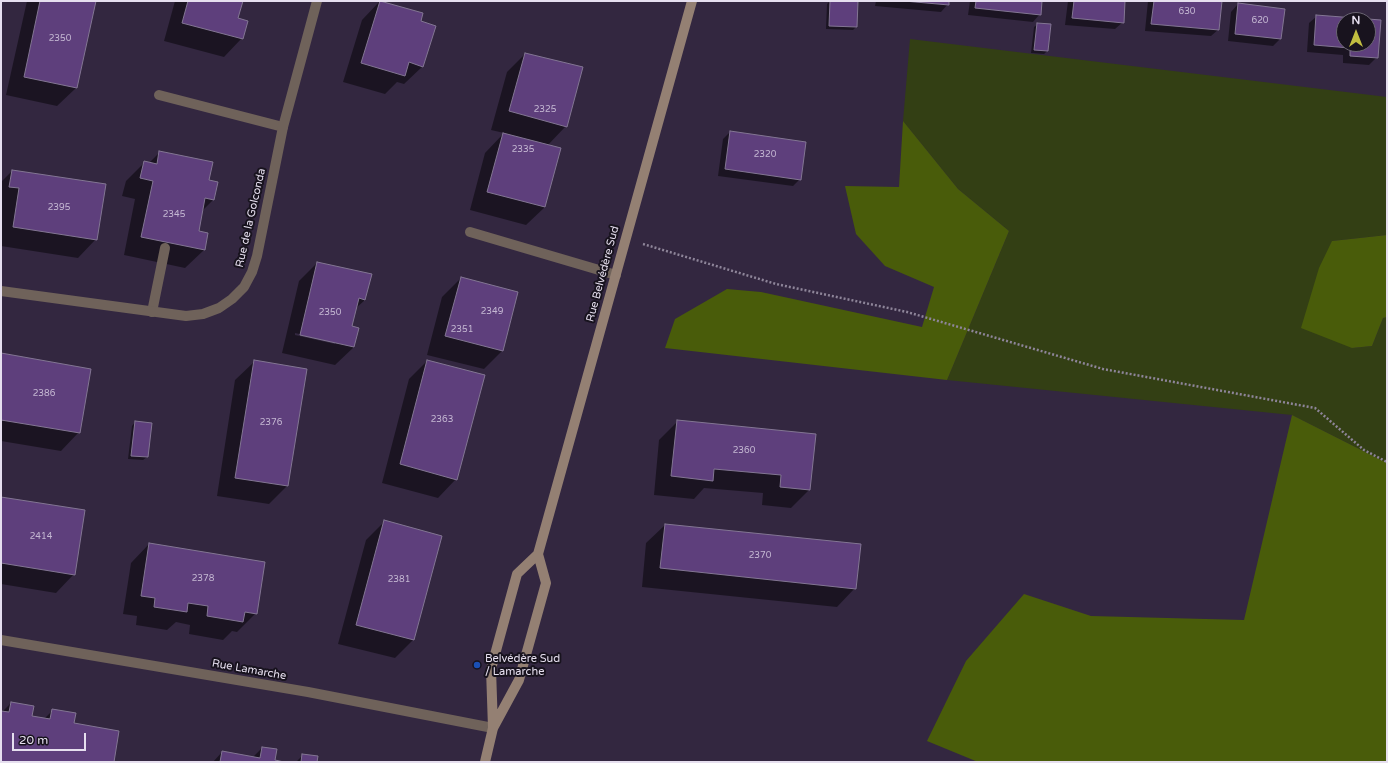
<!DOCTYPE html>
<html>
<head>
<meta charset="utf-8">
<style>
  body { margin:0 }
  #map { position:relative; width:1388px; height:763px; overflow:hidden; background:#332740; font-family:"Varela Round",sans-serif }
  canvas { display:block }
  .frame { position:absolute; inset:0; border:2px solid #e6dfef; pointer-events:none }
  .north { position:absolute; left:1336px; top:12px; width:40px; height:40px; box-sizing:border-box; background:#18131e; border:1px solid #6a6572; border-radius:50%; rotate:0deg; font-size:11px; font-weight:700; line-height:16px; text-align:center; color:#e6dfef }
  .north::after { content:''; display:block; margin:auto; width:14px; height:18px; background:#c1bd40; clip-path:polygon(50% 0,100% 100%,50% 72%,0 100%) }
  .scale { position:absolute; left:12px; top:733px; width:74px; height:18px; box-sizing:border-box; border:2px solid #e6dfef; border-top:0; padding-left:5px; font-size:12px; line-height:14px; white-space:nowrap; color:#e6dfef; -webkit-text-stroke:3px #18131e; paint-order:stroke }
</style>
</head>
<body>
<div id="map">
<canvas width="1388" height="763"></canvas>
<div class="frame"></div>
<div class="north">N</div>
<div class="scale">20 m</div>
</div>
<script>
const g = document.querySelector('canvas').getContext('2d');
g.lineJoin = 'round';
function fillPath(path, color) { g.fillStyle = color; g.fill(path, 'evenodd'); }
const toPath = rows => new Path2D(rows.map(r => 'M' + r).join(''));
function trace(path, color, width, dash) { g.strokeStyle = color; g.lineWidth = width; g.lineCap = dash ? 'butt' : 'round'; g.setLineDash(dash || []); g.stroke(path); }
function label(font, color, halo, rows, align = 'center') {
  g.font = font + ' "Varela Round",sans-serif'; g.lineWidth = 4; g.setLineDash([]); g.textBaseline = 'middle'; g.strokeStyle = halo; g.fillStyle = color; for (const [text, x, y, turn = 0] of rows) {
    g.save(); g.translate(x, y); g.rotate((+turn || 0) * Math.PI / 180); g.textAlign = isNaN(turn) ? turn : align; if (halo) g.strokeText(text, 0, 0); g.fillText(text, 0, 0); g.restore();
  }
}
const green = toPath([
  [910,39,1387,97,1387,235,1332,241,1352,348,1372,346,1383,318,1387,317,1387,463,1292,415,947,380,1009,231,958,189,903,121]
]);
const forest = toPath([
  [903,121,958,189,1009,231,947,380,665,348,675,319,727,289,761,292,922,327,934,287,885,266,856,234,845,186,899,187],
  [1387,235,1387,317,1383,318,1372,346,1352,348,1301,328,1319,268,1332,241],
  [1292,415,1387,463,1387,762,978,762,927,741,966,661,1024,594,1091,616,1244,620]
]);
const shadow = toPath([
  [27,1,95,1,76,88,57,106,6,95],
  [175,1,243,1,241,3,237,19,242,38,224,57,164,41],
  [380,1,420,22,423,66,404,84,397,82,385,94,343,82,362,20],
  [830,1,857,2,856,27,853,30,826,29,827,4],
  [876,1,948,1,948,4,941,12,875,6],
  [970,1,1041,1,1040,14,1033,22,968,15],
  [1068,1,1124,1,1123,22,1115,29,1065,25],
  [1148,1,1221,1,1219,29,1211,36,1145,31],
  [1238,4,1284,9,1280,39,1273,46,1228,41,1231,12],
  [1317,16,1380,21,1377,57,1369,65,1343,63,1343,55,1307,52,1309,23],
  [1344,20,1368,20,1368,44,1344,44],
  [1038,24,1047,51,1044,54,1031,53,1034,27],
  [525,54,566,126,547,146,545,207,526,225,470,210,485,153,504,133,491,130,507,72],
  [730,132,800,179,793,186,718,176,723,139],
  [160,152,208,181,214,199,202,211,197,232,207,234,204,250,185,268,124,255,135,199,122,196,126,181,144,163,149,163],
  [12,171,96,239,78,258,1,246,1,182],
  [317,263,365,300,355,309,351,327,354,347,335,365,282,353,299,281],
  [295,333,335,342,335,344,295,335],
  [461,278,517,293,502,351,484,369,427,355,442,297],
  [1,354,79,432,61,451,1,441],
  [427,361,456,479,438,498,382,483,409,379],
  [254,362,287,486,269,504,217,496,235,380],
  [678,421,809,490,791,508,762,505,763,493,704,488,694,499,654,495,659,440],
  [135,422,150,424,147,457,143,460,128,459,132,426],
  [1,498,74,574,56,593,1,584],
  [384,522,441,536,413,640,395,658,338,644,366,540],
  [665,525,860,545,855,588,837,607,642,587,646,543],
  [149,544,256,613,237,632,232,631,223,640,189,634,190,625,176,622,167,630,136,625,137,616,123,614,131,563],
  [11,703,31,717,44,719,53,710,73,724,113,762,1,762,1,712,2,712],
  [262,748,274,761,278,762,213,762,222,752,252,758],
  [303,755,316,762,296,762]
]);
const building = toPath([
  [40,1,96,1,77,88,24,77,40,1],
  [188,1,243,1,238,18,248,21,243,39,182,23,188,1],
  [380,1,423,13,421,21,436,26,423,67,409,62,405,76,361,63,380,1],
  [830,1,858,1,857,27,829,26,830,1],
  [904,1,949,1,949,5,904,1],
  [976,1,1042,1,1041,15,975,8,976,1],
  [1074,1,1125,1,1124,23,1072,18,1074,1],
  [1154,1,1222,1,1219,30,1151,24,1154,1],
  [1238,3,1285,9,1281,39,1235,34,1238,3],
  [1316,15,1381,20,1378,58,1350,56,1350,48,1314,45,1316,15],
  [1344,20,1368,20,1368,44,1344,44,1344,20],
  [1037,23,1051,24,1048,51,1034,50,1037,23],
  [525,53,583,67,567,127,509,111,525,53],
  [730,131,806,142,801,180,725,169,730,131],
  [503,133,561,148,545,207,487,192,503,133],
  [159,151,213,162,209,180,218,182,214,200,205,198,199,231,208,233,205,250,141,237,153,181,140,178,144,161,157,164,159,151],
  [12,170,106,184,97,240,13,227,19,188,9,187,12,170],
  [317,262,372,274,365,300,359,298,352,326,359,328,354,347,300,335,317,262],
  [461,277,518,292,503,351,445,336,461,277],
  [1,353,91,369,80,433,1,420,1,353],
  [254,360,307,369,288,486,235,478,254,360],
  [427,360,485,375,457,480,400,464,427,360],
  [677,420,816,434,810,490,780,487,781,475,714,469,713,481,671,476,677,420],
  [135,421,152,423,148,457,131,456,135,421],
  [1,497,85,510,75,575,1,563,1,497],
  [384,520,442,536,414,640,356,625,384,520],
  [665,524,861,544,856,589,660,568,665,524],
  [149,543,265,562,257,614,245,612,243,622,207,616,208,606,188,603,187,612,154,607,155,598,141,596,149,543],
  [11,702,34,706,32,716,50,719,52,709,76,713,74,723,119,731,114,762,1,762,1,711,9,712,11,702],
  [262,747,277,749,275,760,284,762,220,762,222,751,260,758,262,747],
  [302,754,318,756,317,762,301,762,302,754]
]);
const path = toPath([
  [643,244,776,284,907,312,1103,369,1315,408,1364,450,1387,462]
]);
const lane = toPath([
  [159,95,283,127],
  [470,232,616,275],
  [152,312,165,248]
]);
const street = toPath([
  [1,291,186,316,203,314,219,308,232,299,244,287,252,272,257,256,283,127,317,1],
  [1,640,308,692,493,728]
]);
const secondary = toPath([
  [493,728,519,680,546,583,538,554,692,1],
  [485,762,493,728,491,669,517,574,538,554]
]);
const markers = [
  [477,665,4,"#1a4fb4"]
];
const numberNames = [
  ["630",1187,12],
  ["620",1260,21],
  ["2350",60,39],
  ["2325",545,110],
  ["2335",523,150],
  ["2320",765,155],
  ["2395",59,208],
  ["2345",174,215],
  ["2349",492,312],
  ["2350",330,313],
  ["2351",462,330],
  ["2386",44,394],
  ["2363",442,420],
  ["2376",271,423],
  ["2360",744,451],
  ["2414",41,537],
  ["2370",760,556],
  ["2378",203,579],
  ["2381",399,580]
];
const streetNames = [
  ["Rue de la Golconda",251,218,-77],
  ["Rue Belvédère Sud",603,274,-75],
  ["Rue Lamarche",249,670,10]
];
const poiNames = [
  ["Belvédère Sud",485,659],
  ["/ Lamarche",485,672]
];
fillPath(green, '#333f14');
fillPath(forest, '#495c0a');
fillPath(shadow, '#0007');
fillPath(building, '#5e3f7c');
trace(building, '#837693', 1);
trace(path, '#8e8599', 2.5, [2, 2]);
trace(lane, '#6f625a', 10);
trace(street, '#6f625a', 10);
trace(secondary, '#948073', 10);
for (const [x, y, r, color] of markers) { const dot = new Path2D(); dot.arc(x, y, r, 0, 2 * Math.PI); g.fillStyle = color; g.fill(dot); trace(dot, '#18131e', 1.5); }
label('9px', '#c4b7d2', null, numberNames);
label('11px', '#e6dfef', '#18131e', streetNames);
label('11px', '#e6dfef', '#18131e', poiNames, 'left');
</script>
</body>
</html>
